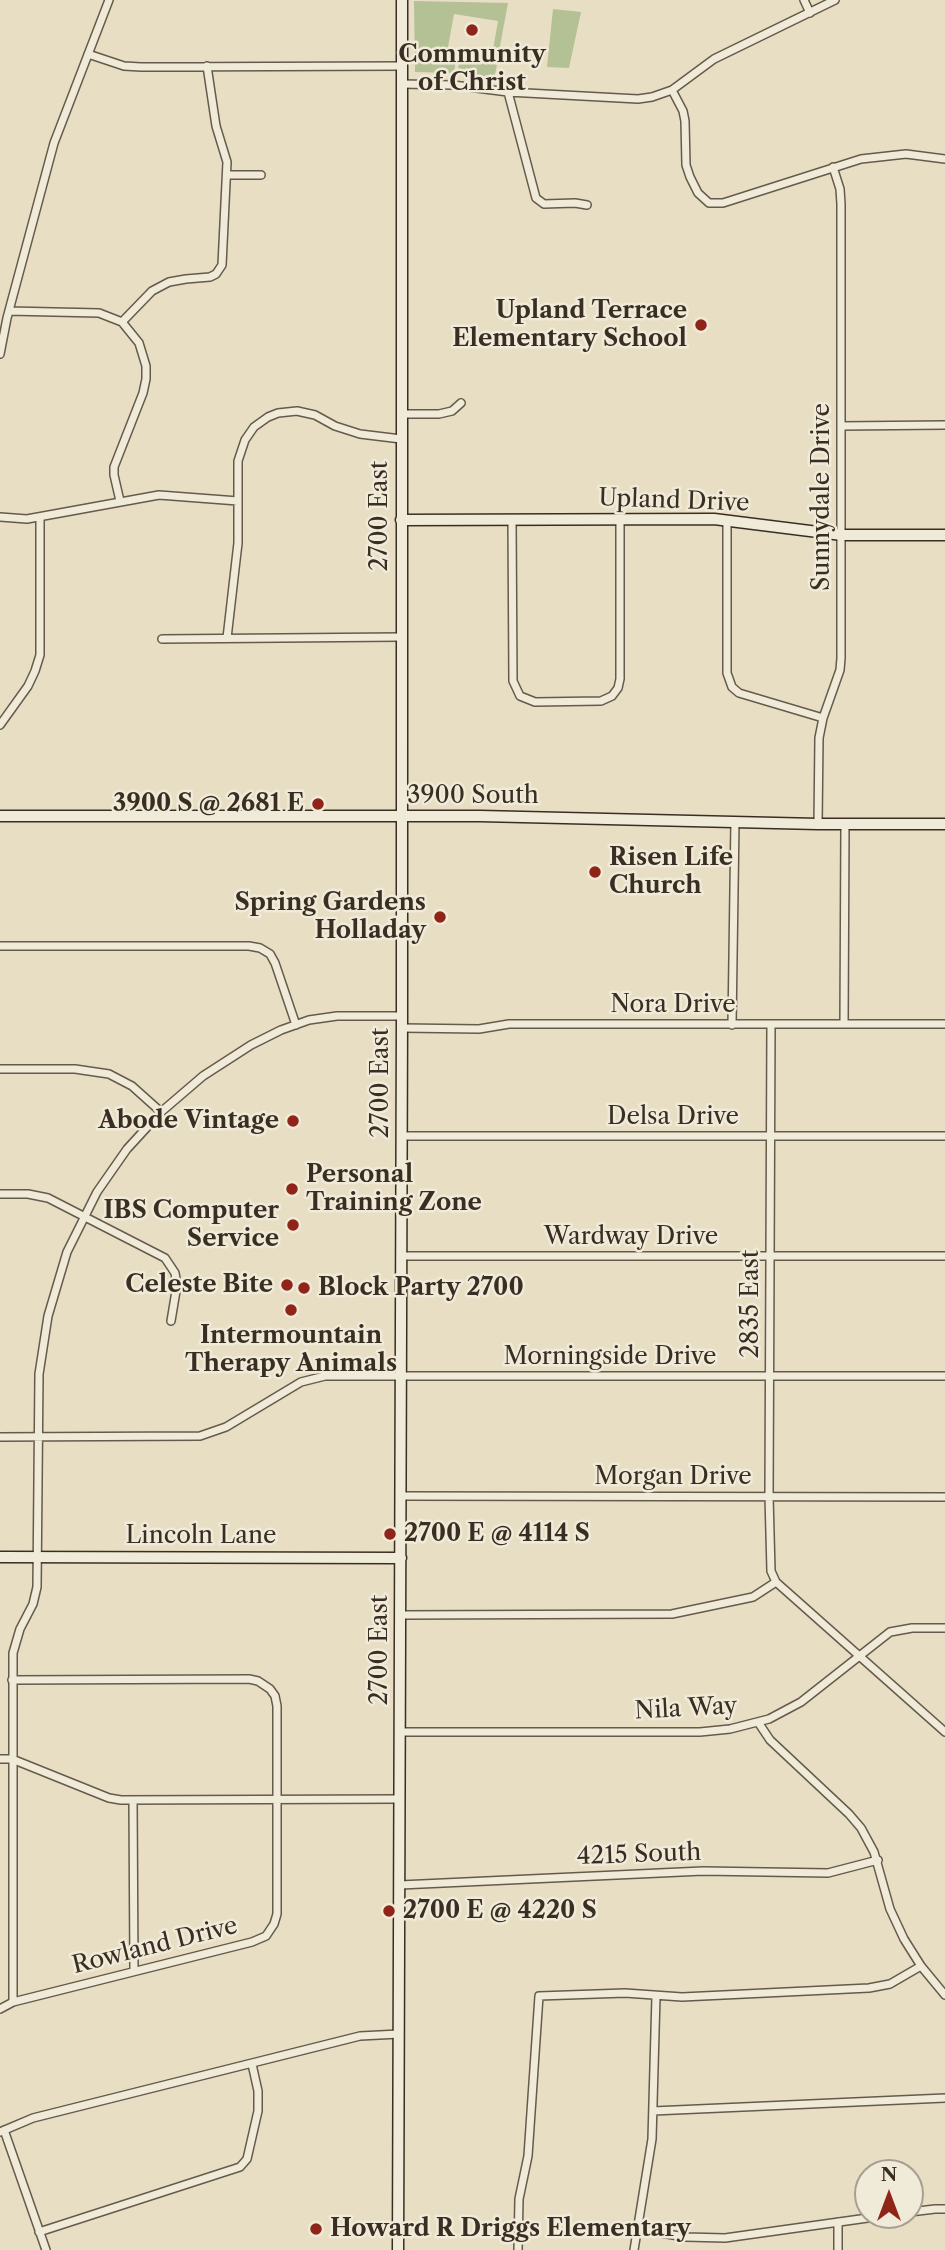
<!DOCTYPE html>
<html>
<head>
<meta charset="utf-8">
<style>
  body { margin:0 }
  #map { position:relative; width:945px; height:2250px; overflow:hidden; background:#e8dec4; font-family:"Libre Caslon Text",serif }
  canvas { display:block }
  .north { position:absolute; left:854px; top:2159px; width:70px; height:70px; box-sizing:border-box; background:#f0ead9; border:2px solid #a79f90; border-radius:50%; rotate:0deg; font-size:19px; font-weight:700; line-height:28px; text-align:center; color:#3a2e23 }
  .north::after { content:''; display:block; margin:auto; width:24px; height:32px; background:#8f2418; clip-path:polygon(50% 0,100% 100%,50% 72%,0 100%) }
</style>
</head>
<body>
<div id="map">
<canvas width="945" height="2250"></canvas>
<div class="north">N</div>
</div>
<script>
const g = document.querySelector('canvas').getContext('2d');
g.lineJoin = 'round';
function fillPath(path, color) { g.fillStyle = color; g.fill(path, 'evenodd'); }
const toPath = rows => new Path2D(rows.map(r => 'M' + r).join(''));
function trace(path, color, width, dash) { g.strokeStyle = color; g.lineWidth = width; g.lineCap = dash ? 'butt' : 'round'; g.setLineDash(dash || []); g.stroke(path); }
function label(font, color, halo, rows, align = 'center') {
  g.font = font + ' "Libre Caslon Text",serif'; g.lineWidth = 5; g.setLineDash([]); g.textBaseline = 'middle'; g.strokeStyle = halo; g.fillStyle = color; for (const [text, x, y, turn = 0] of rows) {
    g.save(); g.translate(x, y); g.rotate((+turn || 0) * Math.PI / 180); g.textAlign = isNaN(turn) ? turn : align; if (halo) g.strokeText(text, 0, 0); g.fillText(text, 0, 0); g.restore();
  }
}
const green = toPath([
  [414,1,508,3,497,62,491,61,498,21,454,14,448,47,450,48,451,53,457,54,454,73,415,72],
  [553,9,581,12,569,68,547,67],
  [460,58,497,65,494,79,457,74]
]);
const street = toPath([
  [804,0,810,13],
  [88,54,124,66,141,67,402,66],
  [402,84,453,85,508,92,638,99,652,97,672,90,714,59,835,0],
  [672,90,683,111,685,121,686,165,690,177,698,193,709,203,723,203,861,159,906,154,945,159],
  [508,92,536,198,544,204,575,203,587,205],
  [228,175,261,175],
  [9,311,99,313,122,322,139,343,146,366,146,379,143,393,114,467,114,475,120,501],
  [122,322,152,291,169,282,186,279,210,277,216,274,222,265,227,162,216,126,207,66],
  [0,354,7,318,54,143,109,0],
  [401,414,439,414,452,411,461,403],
  [841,426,945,425],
  [0,517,27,519,159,495,238,501],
  [512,520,513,681,520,696,535,702,601,701,612,696,618,688,620,679,620,520],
  [727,520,727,673,732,687,739,693,823,718],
  [227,638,238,543,238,461,245,440,254,427,268,417,278,413,297,411,315,415,335,426,360,434,401,439],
  [162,639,401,637],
  [0,725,28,686,35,671,40,655,40,518],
  [818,824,819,738,823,718,840,670,841,658,841,204,840,189,833,167],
  [0,946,249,946,260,948,270,954,275,963,296,1025],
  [844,1024,845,824],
  [732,1025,735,821],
  [771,1025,769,1496,771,1571,776,1582,945,1732],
  [402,1028,479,1029,509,1024,945,1024],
  [0,1069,75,1069,109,1074,132,1086,161,1112],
  [402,1136,945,1136],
  [0,1194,28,1194,48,1198,165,1258,175,1273,177,1285,171,1321],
  [401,1256,945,1256],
  [0,1437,200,1436,226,1427,301,1382,325,1376,945,1376],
  [401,1496,945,1497],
  [401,1615,672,1614,753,1597,776,1582],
  [758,1722,770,1740,849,1814,861,1828,874,1852,890,1909,904,1939,921,1966,945,1995],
  [400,1732,700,1732,730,1729,769,1719,801,1702,890,1632,912,1628,945,1628],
  [0,1759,12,1759,109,1798,121,1800,400,1799],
  [133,1800,134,1971],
  [400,1885,703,1871,828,1873,878,1860],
  [13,2002,13,1653,20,1629,33,1604,37,1587,39,1374,48,1316,67,1252,97,1192,127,1149,161,1112,203,1076,251,1045,281,1030,309,1020,337,1016,402,1016],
  [0,2009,13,2002,252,1942,266,1936,274,1924,277,1914,277,1706,275,1696,270,1689,258,1681,249,1679,12,1680],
  [653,2111,945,2098],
  [4,2130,46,2250],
  [0,2132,33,2118,360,2036,399,2034],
  [910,2212,935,2209,945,2209],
  [637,2229,685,2237,725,2238,889,2215],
  [39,2232,240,2167,247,2159,258,2111,258,2091,252,2064],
  [518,2250,519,2199,528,2156,539,1996,625,1993,682,1997,869,1988,890,1984,921,1966],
  [634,2250,652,2139,656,1996],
  [838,2250,838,2222]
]);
const secondary = toPath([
  [401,520,714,519,842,535,945,535],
  [0,816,480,816,818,824,945,824],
  [0,1557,401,1558],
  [398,2250,402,1016,402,0]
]);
const markers = [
  [472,30,7,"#8f2418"],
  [701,325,7,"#8f2418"],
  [318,804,7,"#8f2418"],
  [595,872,7,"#8f2418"],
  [440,917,7,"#8f2418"],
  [293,1121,7,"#8f2418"],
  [292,1189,7,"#8f2418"],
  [293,1225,7,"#8f2418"],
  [287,1285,7,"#8f2418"],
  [304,1288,7,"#8f2418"],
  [291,1310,7,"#8f2418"],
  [390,1534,7,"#8f2418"],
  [389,1911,7,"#8f2418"],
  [316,2229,7,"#8f2418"]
];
const poiNames = [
  ["Community",472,55,"center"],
  ["of Christ",472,83,"center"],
  ["Upland Terrace",687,311],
  ["Elementary School",687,339],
  ["3900 S @ 2681 E",304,804],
  ["Risen Life",609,858,"left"],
  ["Church",609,886,"left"],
  ["Spring Gardens",426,903],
  ["Holladay",426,931],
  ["Abode Vintage",279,1121],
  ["Personal",306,1175,"left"],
  ["Training Zone",306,1203,"left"],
  ["IBS Computer",279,1211],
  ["Service",279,1239],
  ["Celeste Bite",273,1285],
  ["Block Party 2700",318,1288,"left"],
  ["Intermountain",291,1336,"center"],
  ["Therapy Animals",291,1364,"center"],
  ["2700 E @ 4114 S",404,1534,"left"],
  ["2700 E @ 4220 S",403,1911,"left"],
  ["Howard R Driggs Elementary",330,2229,"left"]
];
const streetNames = [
  ["Sunnydale Drive",822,497,-90],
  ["Upland Drive",674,501,2],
  ["2700 East",380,516,-90],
  ["3900 South",473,796],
  ["Nora Drive",673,1005],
  ["2700 East",381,1083,-90],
  ["Delsa Drive",673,1117],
  ["Wardway Drive",631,1237],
  ["2835 East",751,1304,-90],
  ["Morningside Drive",610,1357],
  ["Morgan Drive",673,1477],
  ["Lincoln Lane",201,1536],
  ["2700 East",380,1650,-90],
  ["Nila Way",686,1709,-3],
  ["4215 South",639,1855,-2],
  ["Rowland Drive",155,1946,-14]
];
fillPath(green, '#b4c195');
trace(street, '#665a4b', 10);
trace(secondary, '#3a2e23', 13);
trace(street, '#f0ead9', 7);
trace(secondary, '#f0ead9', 10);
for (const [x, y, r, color] of markers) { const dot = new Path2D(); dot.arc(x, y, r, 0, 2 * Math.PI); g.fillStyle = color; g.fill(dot); trace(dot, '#f0ead9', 2.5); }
label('bold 24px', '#3a2e23', '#f0ead9', poiNames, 'right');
label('24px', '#3a2e23', '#f0ead9', streetNames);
</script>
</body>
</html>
